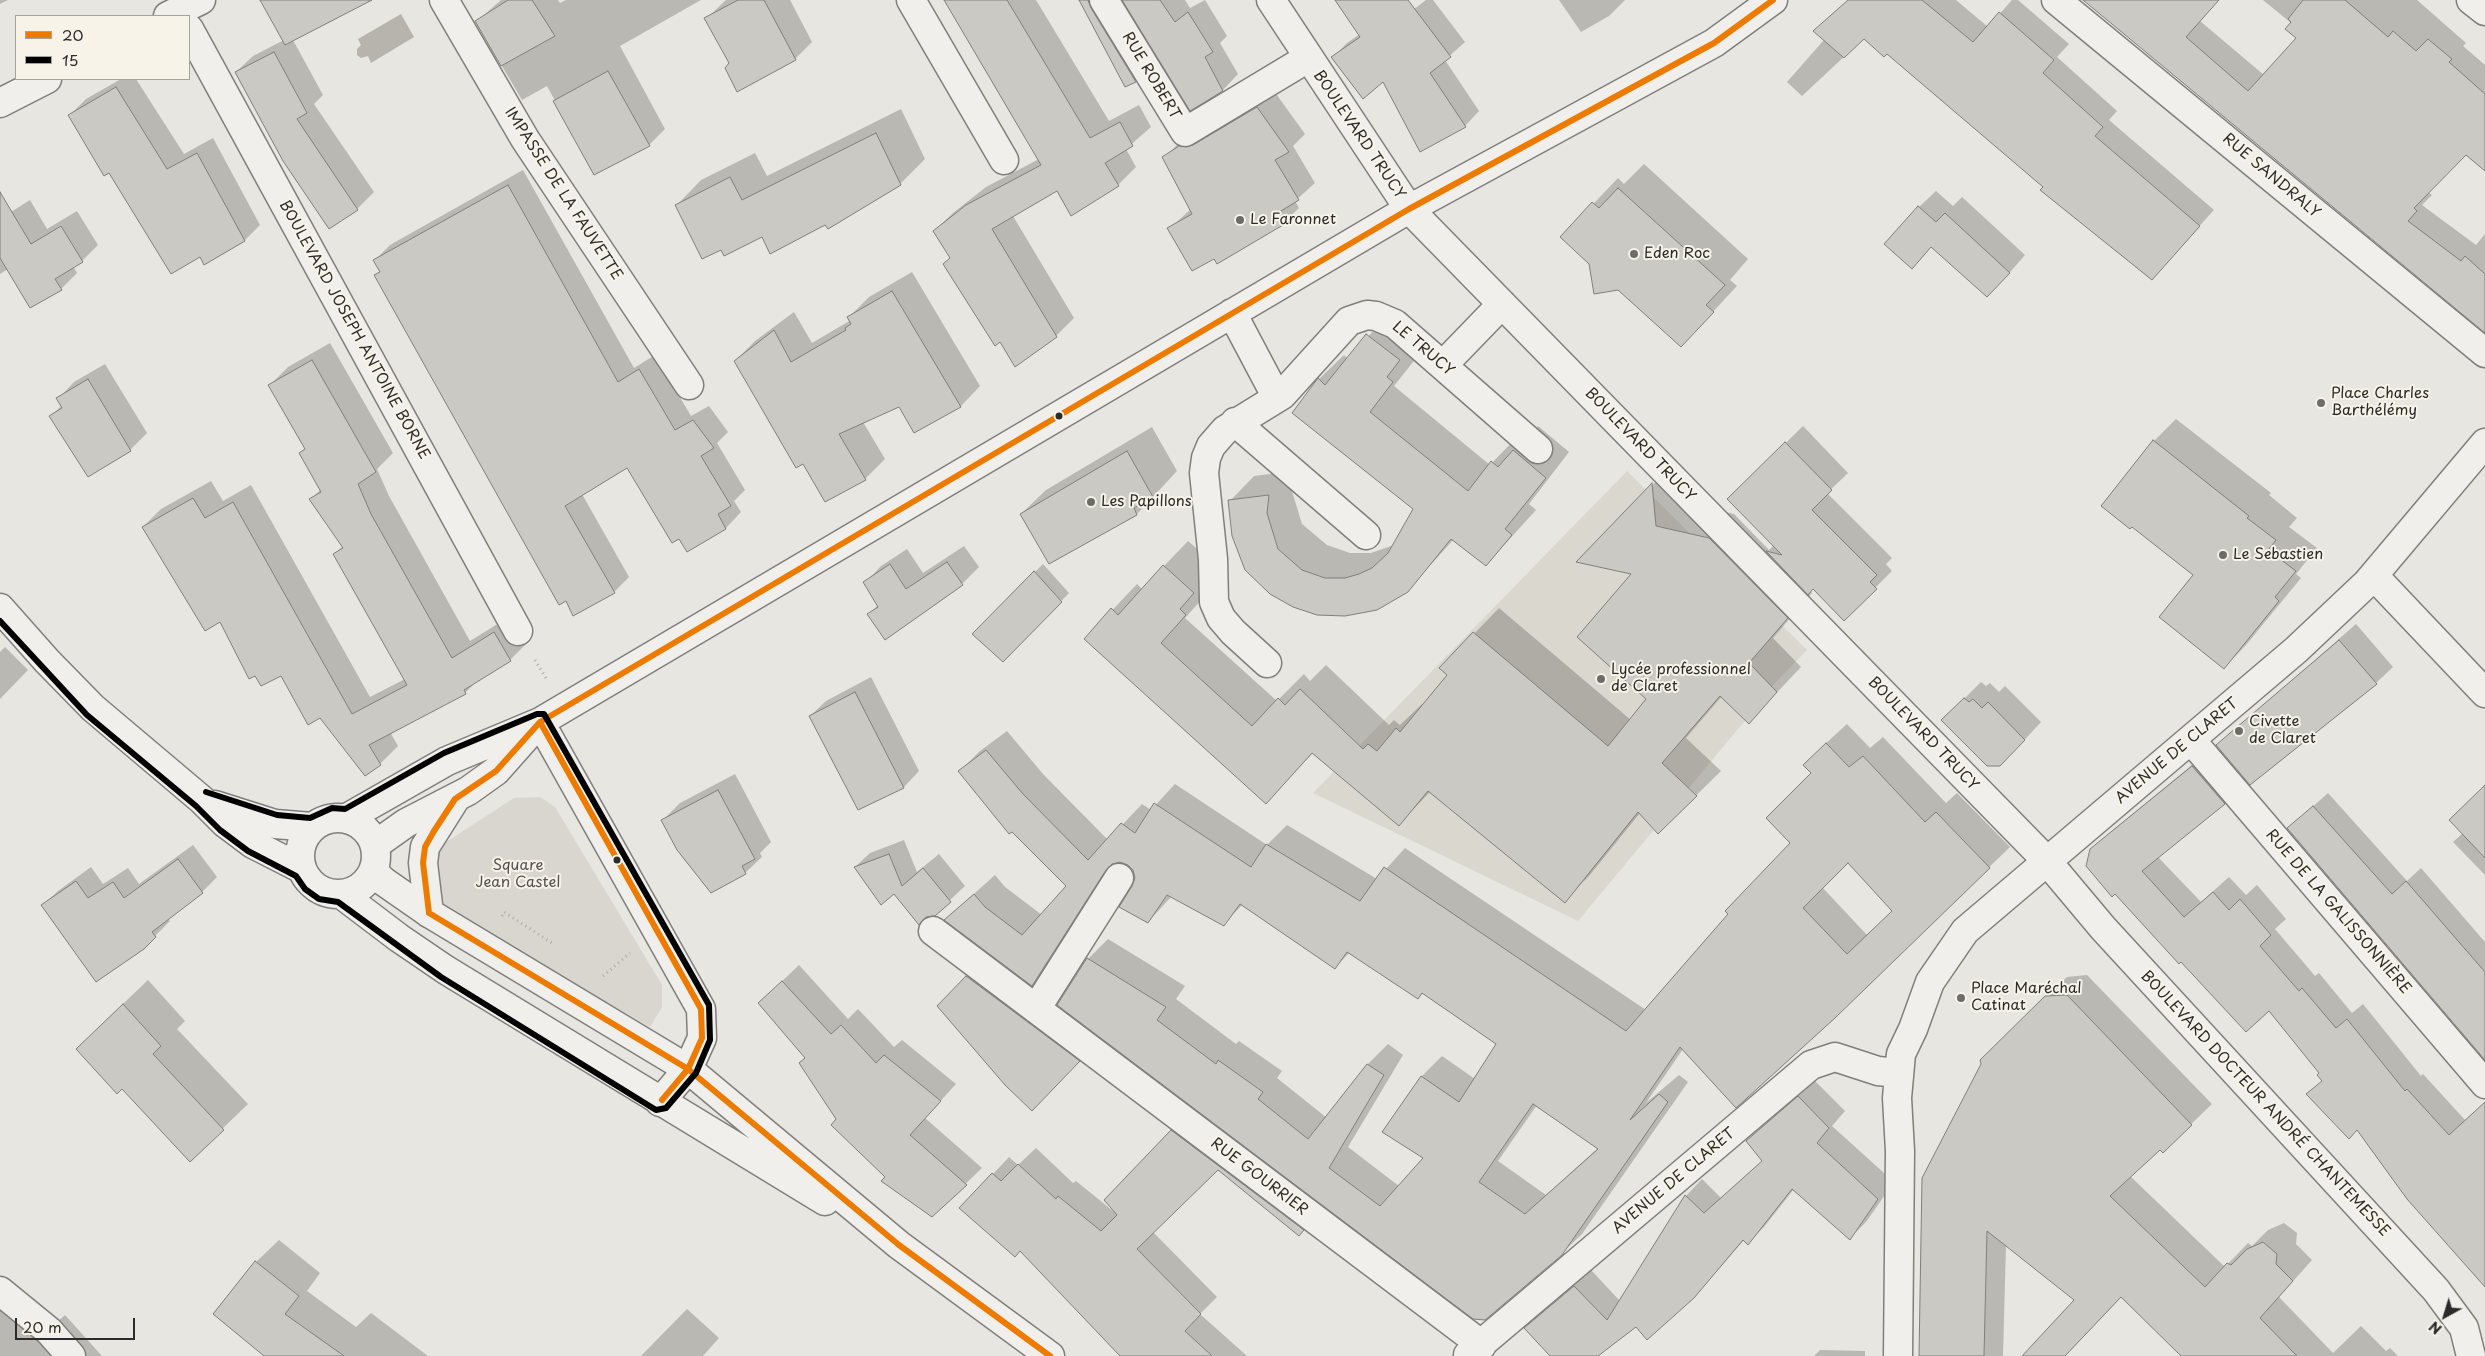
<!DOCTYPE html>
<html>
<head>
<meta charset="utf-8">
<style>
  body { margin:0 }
  #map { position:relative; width:2485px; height:1356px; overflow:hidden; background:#e8e6e0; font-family:"Playpen Sans",sans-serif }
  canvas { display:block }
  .legend { position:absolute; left:15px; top:15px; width:175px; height:65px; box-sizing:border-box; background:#f7f3e8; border:1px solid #a5a39c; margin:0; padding:6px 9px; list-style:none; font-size:15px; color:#2b2b2b }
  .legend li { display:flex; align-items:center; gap:10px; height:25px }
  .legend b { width:25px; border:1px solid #a5a39c }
  .north { position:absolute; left:2420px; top:1291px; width:50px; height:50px; -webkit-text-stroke:4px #f7f3e8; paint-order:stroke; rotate:219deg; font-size:14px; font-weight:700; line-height:20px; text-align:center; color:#2b2b2b }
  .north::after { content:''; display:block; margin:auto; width:18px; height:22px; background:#2b2b2b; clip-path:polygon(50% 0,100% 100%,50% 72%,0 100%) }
  .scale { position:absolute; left:15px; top:1318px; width:120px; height:22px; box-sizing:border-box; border:2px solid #2b2b2b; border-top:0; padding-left:6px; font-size:15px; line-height:18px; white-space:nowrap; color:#2b2b2b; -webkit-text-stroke:4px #f7f3e8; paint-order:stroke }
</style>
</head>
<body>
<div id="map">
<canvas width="2485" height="1356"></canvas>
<ul class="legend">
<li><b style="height:6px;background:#ed7b02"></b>20</li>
<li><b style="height:6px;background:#000"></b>15</li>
</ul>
<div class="north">N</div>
<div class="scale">20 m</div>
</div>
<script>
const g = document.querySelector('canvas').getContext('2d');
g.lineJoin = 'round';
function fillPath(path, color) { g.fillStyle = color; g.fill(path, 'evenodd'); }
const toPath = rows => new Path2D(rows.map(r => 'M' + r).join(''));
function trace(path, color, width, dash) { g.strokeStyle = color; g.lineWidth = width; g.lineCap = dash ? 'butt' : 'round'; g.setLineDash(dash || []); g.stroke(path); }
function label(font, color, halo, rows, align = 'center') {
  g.font = font + ' "Playpen Sans",sans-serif'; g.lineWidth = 4; g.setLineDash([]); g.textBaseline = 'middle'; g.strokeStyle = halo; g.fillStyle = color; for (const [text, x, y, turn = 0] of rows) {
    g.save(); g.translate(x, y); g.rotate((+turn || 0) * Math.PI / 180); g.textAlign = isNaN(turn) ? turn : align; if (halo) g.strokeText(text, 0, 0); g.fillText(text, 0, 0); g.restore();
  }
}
const built = toPath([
  [1627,471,1807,650,1751,708,1753,711,1578,921,1313,793]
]);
const green = toPath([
  [540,797,555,807,662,985,662,1007,650,1027,445,910,430,881,431,862,440,846,514,798]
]);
const water = toPath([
  [401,14,414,37,371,63,368,56,361,58,357,55,357,49,361,45,358,39]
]);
const shadow = toPath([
  [0,0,8,0,0,4],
  [262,0,363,0,293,40,323,95,314,104,374,192,357,209,330,228,236,72,253,56,284,40],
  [501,0,558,0,560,3,566,0,701,0,620,46,665,129,649,145,594,173,547,86,522,100,476,22],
  [726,0,790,0,812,42,795,59,730,63,706,19],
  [945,0,1036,0,1109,121,1139,105,1151,127,1126,149,1136,167,1118,185,1072,214,1057,189,1013,216,1074,318,1056,336,951,258,934,231,953,213,986,187,1039,159],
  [1089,0,1099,0,1143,72,1135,81,1083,5],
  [1124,0,1185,0,1190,8,1205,0,1227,36,1220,43,1238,74,1223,90,1191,109],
  [1426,0,1433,0,1465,42,1445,60,1479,111,1465,126,1421,151,1383,80,1333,57,1347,43,1390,13,1396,23],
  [1559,0,1625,0,1609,16,1581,32],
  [1859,0,1956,0,1988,27,2012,0,2018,0,2069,44,2057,57,2117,111,2109,120,2214,210,2151,279,1887,52,1864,38,1802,96,1787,82],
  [2083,0,2191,0,2200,21,2264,75,2298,38,2291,23,2263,0,2417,0,2466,43,2463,46,2485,65,2485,170,2466,153,2428,192,2432,195,2422,205,2476,245,2485,234,2485,331],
  [121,79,136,79,184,154,213,138,260,225,245,240,205,263,201,255,109,172,70,115,86,99],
  [1274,91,1305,134,1293,146,1315,183,1295,201,1299,208,1282,224,1215,257,1169,229,1191,209,1164,158,1181,141],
  [901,109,925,159,900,184,826,224,762,236,677,205,701,180,755,153,767,176],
  [1644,164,1748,259,1730,280,1737,286,1681,346,1562,237,1618,178,1624,184],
  [523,170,634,368,655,355,691,416,709,406,728,432,717,443,745,490,734,501,741,512,726,528,688,550,628,466,582,494,629,577,614,592,375,275,381,270,375,260,390,245],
  [1936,191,1953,206,1962,197,2025,255,2004,279,1932,246,1912,267,1919,207],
  [30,200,47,229,77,211,98,245,82,261,73,266,77,273,61,289,8,269,0,274,0,212,3,217],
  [912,272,980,386,961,406,915,431,900,406,863,422,885,459,865,479,803,462,735,361,755,341,794,312,812,343,851,320,849,317,869,297],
  [1392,310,1417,357,1394,386,1490,465,1517,437,1523,442,1538,426,1569,452,1529,504,1536,510,1486,565,1454,539,1407,591,1318,614,1230,501,1254,476,1293,471,1291,488,1302,524,1327,545,1350,553,1371,553,1394,545,1415,509,1319,379,1344,355,1348,359],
  [330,343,393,453,377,469,389,496,470,641,512,615,528,642,510,660,480,678,465,693,390,732,398,746,380,764,320,716,281,675,221,620,143,527,161,509,211,481,223,501,251,485,370,697,405,679,334,554,343,546,311,499,321,489,301,453,305,448,270,385,288,367],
  [105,364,147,433,130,450,88,475,51,416,62,405,58,399,74,382],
  [2176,419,2271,493,2269,495,2297,518,2289,527,2317,548,2296,574,2301,578,2246,645,2224,668,2154,441],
  [1803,426,1848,473,1827,493,1892,558,1886,564,1892,571,1844,619,1813,588,1810,591,1812,593,1773,638,1801,667,1749,722,1722,696,1686,738,1721,771,1659,832,1640,813,1589,876,1564,901,1430,792,1399,824,1313,753,1266,802,1085,639,1137,584,1142,589,1188,541,1218,567,1210,590,1185,618,1277,701,1304,674,1310,681,1326,665,1389,725,1394,720,1400,725,1422,704,1423,706,1448,674,1441,668,1499,608,1631,720,1648,699,1633,573,1578,561,1677,460,1680,501,1734,514,1769,550,1774,545,1729,499],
  [1152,427,1177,471,1137,514,1049,562,1021,514,1046,490],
  [964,546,979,567,962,584,869,614,878,605,865,583,881,566,907,549,923,573],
  [1043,564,1069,593,1003,661,974,633],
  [2356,624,2393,667,2376,683,2218,745],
  [5,647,28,670,0,699,0,652],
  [871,677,919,771,904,787,858,809,810,716,826,701],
  [1981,682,1986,686,1990,683,1999,692,2005,686,2041,722,2017,748,1943,720],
  [1847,724,1870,748,1883,737,1946,803,1957,793,2010,847,1834,1017,1683,1049,1646,1103,1679,1075,1688,1082,1582,1234,1561,1254,1485,1319,1088,959,1108,939,1185,986,1176,999,1236,1044,1239,1041,1282,1071,1277,1078,1327,1118,1368,1064,1388,1044,1403,1055,1348,1147,1399,1186,1425,1158,1384,1131,1422,1076,1442,1056,1475,1079,1498,1044,1423,993,1418,998,1350,952,1335,968,1243,904,1223,925,1172,896,1148,922,1133,887,1136,878,1134,870,1128,864,1120,861,1117,862,1052,964,1032,984,946,919,995,875,1005,887,1042,915,1067,886,960,771,980,751,1007,731,1043,774,1108,840,1142,804,1151,810,1175,784,1267,845,1287,825,1377,879,1405,848,1646,1010,1792,843,1813,773,1824,745],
  [1848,862,1893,911,1867,935,1822,887],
  [1537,1105,1598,1148,1546,1195,1498,1161],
  [2209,751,2240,787,2224,803,2158,857,2201,902,2229,877,2246,895,2257,885,2286,919,2275,929,2315,976,2319,973,2352,1013,2363,1004,2421,1076,2423,1074,2476,1132,2485,1146,2485,1277,2357,1129,2308,1094,2323,1080,2321,1072,2269,1009,2091,850,2108,834],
  [735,774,771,842,760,853,762,857,745,873,663,820,680,803],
  [2485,786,2485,875,2453,842,2463,833],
  [2328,793,2407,881,2421,868,2485,942,2485,1058,2289,828],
  [904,840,917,872,939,854,965,886,935,914,855,867,870,853],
  [193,845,217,877,202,892,167,918,170,921,143,948,43,905,58,891,91,867,103,884,128,868,139,884],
  [799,965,848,1019,858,1009,894,1047,902,1040,956,1084,925,1118,982,1168,932,1216,886,1177,838,1119,806,1058,776,987],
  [975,968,1087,1053,1032,1109,939,1006],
  [2087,975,2212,1104,2163,1151,2160,1149,2130,1176,2225,1267,2248,1243,2252,1246,2268,1230,2284,1223,2297,1233,2296,1244,2312,1260,2279,1297,2333,1353,2361,1326,2386,1351,2390,1348,2398,1356,2183,1356,2122,1296,2065,1356,2023,1356,2076,1300,2006,1245,2003,1356,1919,1356,2002,1040,2067,977],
  [148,980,185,1021,177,1029,248,1104,190,1160,102,1024],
  [1815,1081,1845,1111,1832,1126,1894,1182,1866,1222,1850,1238,1794,1189,1764,1227,1748,1243,1744,1240,1690,1302,1636,1325,1596,1356,1552,1356,1526,1328,1591,1270,1620,1301,1686,1196,1702,1179,1721,1198,1763,1160,1748,1141],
  [1188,1115,1319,1213,1299,1234,1218,1169,1153,1232,1217,1297,1200,1314,1247,1356,1133,1356,1020,1249,961,1208,1009,1157,1018,1165,1036,1148,1073,1183,1076,1181,1113,1211,1172,1131],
  [279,1240,320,1273,307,1291,356,1327,371,1313,428,1356,280,1356,256,1262],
  [0,1289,42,1336,65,1315,102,1356,0,1356],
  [687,1309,719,1338,703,1356,641,1356],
  [1820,1350,1865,1351,1865,1356,1814,1356]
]);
const building = toPath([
  [260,0,372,0,285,45,260,0],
  [508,0,532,0,555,36,501,66,475,21,508,0],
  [738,0,764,0,796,60,737,92,725,68,729,63,704,18,738,0],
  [944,0,1007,0,1090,138,1120,122,1133,146,1105,163,1119,186,1071,216,1057,191,992,229,1057,337,1015,367,1000,342,995,346,943,264,950,258,933,231,966,205,1041,165,944,0],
  [1079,0,1088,0,1091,8,1136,82,1125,87,1079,0],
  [1122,0,1160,0,1175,22,1188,12,1213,52,1205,57,1223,91,1190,111,1122,0],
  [1335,0,1408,0,1451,57,1430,73,1466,127,1420,152,1383,82,1363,99,1331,57,1360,37,1335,0],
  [1848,0,1922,0,1973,42,1999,12,2054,60,2043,73,2103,127,2095,136,2200,226,2152,280,2040,190,2043,187,1887,54,1884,57,1864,39,1844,58,1813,31,1848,0],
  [2083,0,2219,0,2186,37,2248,91,2296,38,2285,29,2291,22,2288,19,2303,0,2345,0,2388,37,2393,31,2416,51,2428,39,2452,59,2449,62,2485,94,2485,171,2466,155,2414,208,2417,211,2408,221,2461,261,2465,256,2485,274,2485,333,2083,0],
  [274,52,307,113,297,119,358,210,329,229,283,161,235,72,274,52],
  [608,71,650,146,594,175,553,101,608,71],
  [116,87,167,169,197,153,245,241,204,265,200,257,171,274,109,173,104,176,68,115,116,87],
  [1257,107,1289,152,1275,160,1299,200,1276,214,1283,225,1217,264,1214,259,1192,271,1167,228,1192,214,1162,157,1179,146,1193,145,1257,107],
  [876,133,901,185,828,229,825,225,770,254,762,237,724,256,721,250,702,259,675,205,730,177,742,200,876,133],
  [508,185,618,382,639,369,675,430,693,420,714,448,701,456,731,506,718,514,726,529,687,552,679,539,672,543,627,468,565,506,615,593,573,616,566,601,559,605,374,275,380,272,373,260,508,185],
  [1618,188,1725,285,1706,305,1714,312,1681,347,1618,290,1594,294,1589,264,1560,237,1592,202,1599,208,1618,188],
  [0,192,31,244,61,226,83,262,55,279,62,290,30,308,0,258,0,192],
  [1918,206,1936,222,1945,213,2010,273,1987,297,1931,247,1912,269,1884,244,1918,206],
  [892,291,961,407,914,433,899,407,839,434,866,480,825,502,803,464,796,468,734,361,774,330,791,362,846,330,845,328,851,324,847,317,892,291],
  [1366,334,1400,360,1387,377,1393,382,1370,412,1468,491,1491,461,1498,467,1513,450,1546,478,1505,529,1512,535,1486,566,1451,539,1408,592,1377,610,1345,616,1317,615,1293,607,1270,594,1245,570,1232,536,1228,500,1269,495,1267,513,1278,549,1302,570,1325,578,1345,578,1359,574,1372,568,1388,553,1413,509,1292,413,1318,378,1325,385,1366,334],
  [312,360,376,472,358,484,371,514,452,658,494,632,511,661,464,690,466,694,369,745,381,765,365,776,320,718,308,725,281,676,261,686,255,676,249,679,220,622,205,631,142,527,193,498,205,518,233,502,352,714,407,685,333,554,343,548,309,499,321,492,299,453,305,449,268,385,312,360],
  [88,379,131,451,88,477,49,416,62,408,56,398,88,379],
  [2153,440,2249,516,2247,518,2276,540,2268,550,2296,571,2275,597,2279,601,2224,669,2159,617,2193,575,2132,527,2130,529,2101,506,2153,440],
  [1785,442,1832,490,1812,510,1877,575,1870,582,1877,589,1844,621,1813,589,1808,595,1766,551,1782,555,1727,499,1785,442],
  [1127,451,1153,497,1134,508,1137,515,1049,564,1020,514,1127,451],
  [1652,483,1656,526,1709,538,1788,618,1749,663,1777,692,1749,724,1720,696,1662,763,1697,796,1658,834,1638,812,1565,903,1428,791,1399,826,1312,753,1266,804,1084,639,1111,608,1118,615,1163,565,1194,593,1180,609,1186,615,1161,643,1252,726,1278,698,1285,705,1300,689,1363,749,1368,744,1377,751,1396,728,1400,732,1447,675,1439,668,1473,632,1608,746,1646,699,1577,637,1631,574,1576,562,1652,483],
  [947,562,963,585,885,640,867,614,878,607,863,582,890,564,906,589,947,562],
  [1034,571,1062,602,1003,662,972,634,1034,571],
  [2339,640,2377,684,2250,785,2216,745,2339,640],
  [855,692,904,788,858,810,809,716,855,692],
  [1964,698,1969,702,1973,699,1982,708,1988,702,2025,740,2000,766,1987,766,1941,720,1964,698],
  [1826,743,1849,767,1863,756,1925,822,1936,812,1990,868,1835,1018,1736,1108,1680,1047,1630,1120,1659,1094,1668,1102,1562,1255,1485,1320,1473,1319,1057,1005,1087,958,1166,1007,1157,1020,1216,1064,1218,1060,1263,1092,1258,1099,1308,1139,1367,1064,1384,1075,1329,1168,1380,1206,1423,1158,1382,1132,1421,1076,1459,1102,1496,1044,1422,993,1418,999,1347,952,1335,969,1240,904,1224,926,1167,895,1148,923,1119,907,1132,886,1135,878,1133,870,1128,865,1120,862,1112,864,1106,870,1032,986,944,920,974,894,985,907,1022,935,1066,886,1012,832,1009,834,958,771,986,750,1023,794,1088,860,1121,823,1135,833,1154,803,1251,867,1266,844,1360,901,1384,867,1626,1031,1728,914,1725,911,1790,843,1766,818,1811,773,1803,765,1826,743],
  [1848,863,1892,911,1847,954,1803,908,1848,863],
  [1533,1104,1598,1149,1525,1214,1479,1182,1533,1104],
  [2192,766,2225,804,2142,871,2184,917,2213,892,2229,910,2240,899,2271,935,2260,946,2299,991,2302,988,2336,1028,2347,1019,2405,1091,2407,1089,2449,1135,2485,1102,2485,1287,2407,1199,2357,1130,2349,1139,2306,1094,2322,1081,2317,1075,2319,1073,2269,1011,2246,1032,2181,962,2179,964,2115,894,2112,897,2086,866,2090,849,2192,766],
  [2485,785,2485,858,2449,820,2485,785],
  [718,790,755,859,742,866,746,874,711,893,677,850,661,820,718,790],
  [2313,806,2392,894,2406,881,2485,972,2485,1060,2287,828,2313,806],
  [889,854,902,886,923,868,951,902,935,916,926,917,919,925,894,894,881,905,854,867,889,854],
  [178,859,203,893,152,932,156,937,144,949,96,982,41,905,76,881,88,898,113,882,124,898,178,859],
  [966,976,1080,1061,1032,1111,1005,1085,937,1006,966,976],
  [782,981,831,1034,841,1025,876,1063,884,1055,941,1101,910,1135,967,1185,932,1217,881,1181,885,1177,831,1125,836,1119,799,1063,805,1058,758,1003,782,981],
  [2067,995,2192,1125,2163,1153,2160,1150,2110,1196,2205,1287,2227,1263,2231,1265,2247,1249,2263,1242,2277,1254,2276,1264,2293,1281,2260,1318,2297,1356,2181,1356,2121,1297,2065,1356,2022,1356,2074,1300,1987,1231,1984,1356,1919,1356,1922,1178,1981,1064,1980,1060,2045,996,2067,995],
  [123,1004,161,1046,153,1054,224,1130,190,1162,122,1089,117,1094,76,1049,123,1004],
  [1798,1096,1829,1128,1817,1143,1878,1199,1850,1240,1792,1189,1748,1245,1743,1240,1694,1298,1647,1340,1636,1327,1598,1356,1550,1356,1524,1328,1574,1286,1607,1320,1685,1195,1704,1213,1762,1161,1746,1141,1798,1096],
  [1171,1130,1304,1230,1299,1236,1218,1170,1137,1249,1201,1314,1185,1331,1212,1356,1120,1356,1020,1251,1015,1257,959,1208,992,1173,1001,1181,1018,1164,1056,1199,1058,1196,1101,1231,1117,1215,1104,1200,1171,1130],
  [255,1261,299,1296,285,1314,344,1356,264,1356,213,1314,255,1261]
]);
const path = toPath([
  [535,660,546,678],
  [502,916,504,912,552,943],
  [603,976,630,953]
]);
const minor = toPath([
  [444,0,525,139,689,385],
  [911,0,1004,160],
  [1104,0,1185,132,1308,58],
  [1271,0,1409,209,2046,860,2103,928,2436,1290,2464,1328,2471,1356],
  [2056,0,2485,353],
  [2471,0,2485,11],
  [168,16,201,0],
  [189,29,518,631],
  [0,103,47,79],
  [1232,313,1277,398],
  [1443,365,1502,304],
  [1235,422,1366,535],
  [2374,576,2485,693],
  [1267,663,1233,632,1221,618,1214,602,1213,559,1204,473,1206,458,1211,446,1225,430,1282,395,1349,321,1367,315,1376,316,1395,324,1538,449],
  [540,722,701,1009,702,1038,688,1069,660,1102],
  [2191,740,2485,1084],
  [347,818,447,761,540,722,1409,209,1714,43,1773,0],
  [375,845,406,823,468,791,496,771,535,727],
  [429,913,423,863,425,847,454,801],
  [933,931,1482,1345],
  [1036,1009,1119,878],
  [0,1291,49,1331,71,1356],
  [1468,1355,1811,1065,1835,1057,1878,1071,1899,1073],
  [1898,1356,1900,1151,1897,1098,1901,1054,1913,1029,1930,982,1965,931,2296,650,2367,583,2485,443]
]);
const major = toPath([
  [0,608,47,661,93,708,202,800,225,823,253,844,302,869],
  [215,805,275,824,312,827],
  '300 856a38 38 0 1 1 76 0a38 38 0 1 1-76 0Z',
  [373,871,383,881,429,913,688,1069,899,1245,1050,1356],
  [341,894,399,938,446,970,825,1201]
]);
const bus1 = toPath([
  [540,722,701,1009,702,1038,688,1069,662,1100],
  [429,913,423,863,425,847,434,831,455,799,496,771,540,722,1409,209,1714,43,1773,0],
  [429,913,688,1069,899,1245,1050,1356]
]);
const bus2 = toPath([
  [0,621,87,715,196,806,220,830,248,851,296,876,305,889,319,899,338,902,441,977,656,1110,666,1108,696,1073,710,1040,709,1005,544,714,537,714,444,753,345,809,332,808,310,818,277,815,206,792]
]);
const markers = [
  [1240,220,5,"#6d6c6a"],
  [1634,254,5,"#6d6c6a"],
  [2321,403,5,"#6d6c6a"],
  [1059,416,4.5,"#2b2b2b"],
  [1091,502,5,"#6d6c6a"],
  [2223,555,5,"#6d6c6a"],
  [1601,679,5,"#6d6c6a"],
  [2239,731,5,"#6d6c6a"],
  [617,860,4.5,"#2b2b2b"],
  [1961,998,5,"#6d6c6a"]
];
const streetNames = [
  ["RUE ROBERT",1151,76,59],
  ["BOULEVARD TRUCY",1359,135,56],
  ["RUE SANDRALY",2271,176,40],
  ["IMPASSE DE LA FAUVETTE",563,194,57],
  ["BOULEVARD JOSEPH ANTOINE BORNE",354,330,61],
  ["LE TRUCY",1423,349,40],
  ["BOULEVARD TRUCY",1640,445,46],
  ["BOULEVARD TRUCY",1923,734,46],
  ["AVENUE DE CLARET",2177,751,-40],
  ["RUE DE LA GALISSONNIÈRE",2338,912,49],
  ["BOULEVARD DOCTEUR ANDRÉ CHANTEMESSE",2265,1104,47],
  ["RUE GOURRIER",1259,1177,37],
  ["AVENUE DE CLARET",1674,1181,-40]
];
const poiNames = [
  ["Le Faronnet",1250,220],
  ["Eden Roc",1644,254],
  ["Place Charles",2331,394],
  ["Barthélémy",2331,411],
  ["Les Papillons",1101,502],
  ["Le Sebastien",2233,555],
  ["Lycée professionnel",1611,670],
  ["de Claret",1611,687],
  ["Civette",2249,722],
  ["de Claret",2249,739],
  ["Place Maréchal",1971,989],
  ["Catinat",1971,1006]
];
const parkNames = [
  ["Square",518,866],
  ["Jean Castel",518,883]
];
fillPath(built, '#dad7cf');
fillPath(green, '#d8d6ce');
fillPath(water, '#b7b4ae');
fillPath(shadow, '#0003');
fillPath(building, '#cac9c4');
trace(building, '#807f7c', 1);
trace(minor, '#807f7c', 31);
trace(major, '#807f7c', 31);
trace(path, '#acaba9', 3, [1, 4]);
trace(minor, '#f0efeb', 28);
trace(major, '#f0efeb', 28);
trace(bus1, '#ed7b02', 6);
trace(bus2, '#000', 6);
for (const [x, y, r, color] of markers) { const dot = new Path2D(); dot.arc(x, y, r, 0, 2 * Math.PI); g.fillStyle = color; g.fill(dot); trace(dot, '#f7f3e8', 2); }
label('15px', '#2b2b2b', '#f7f3e8', streetNames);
label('15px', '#2b2b2b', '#f7f3e8', poiNames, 'left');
label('15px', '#535250', '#f7f3e8', parkNames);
</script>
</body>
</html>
